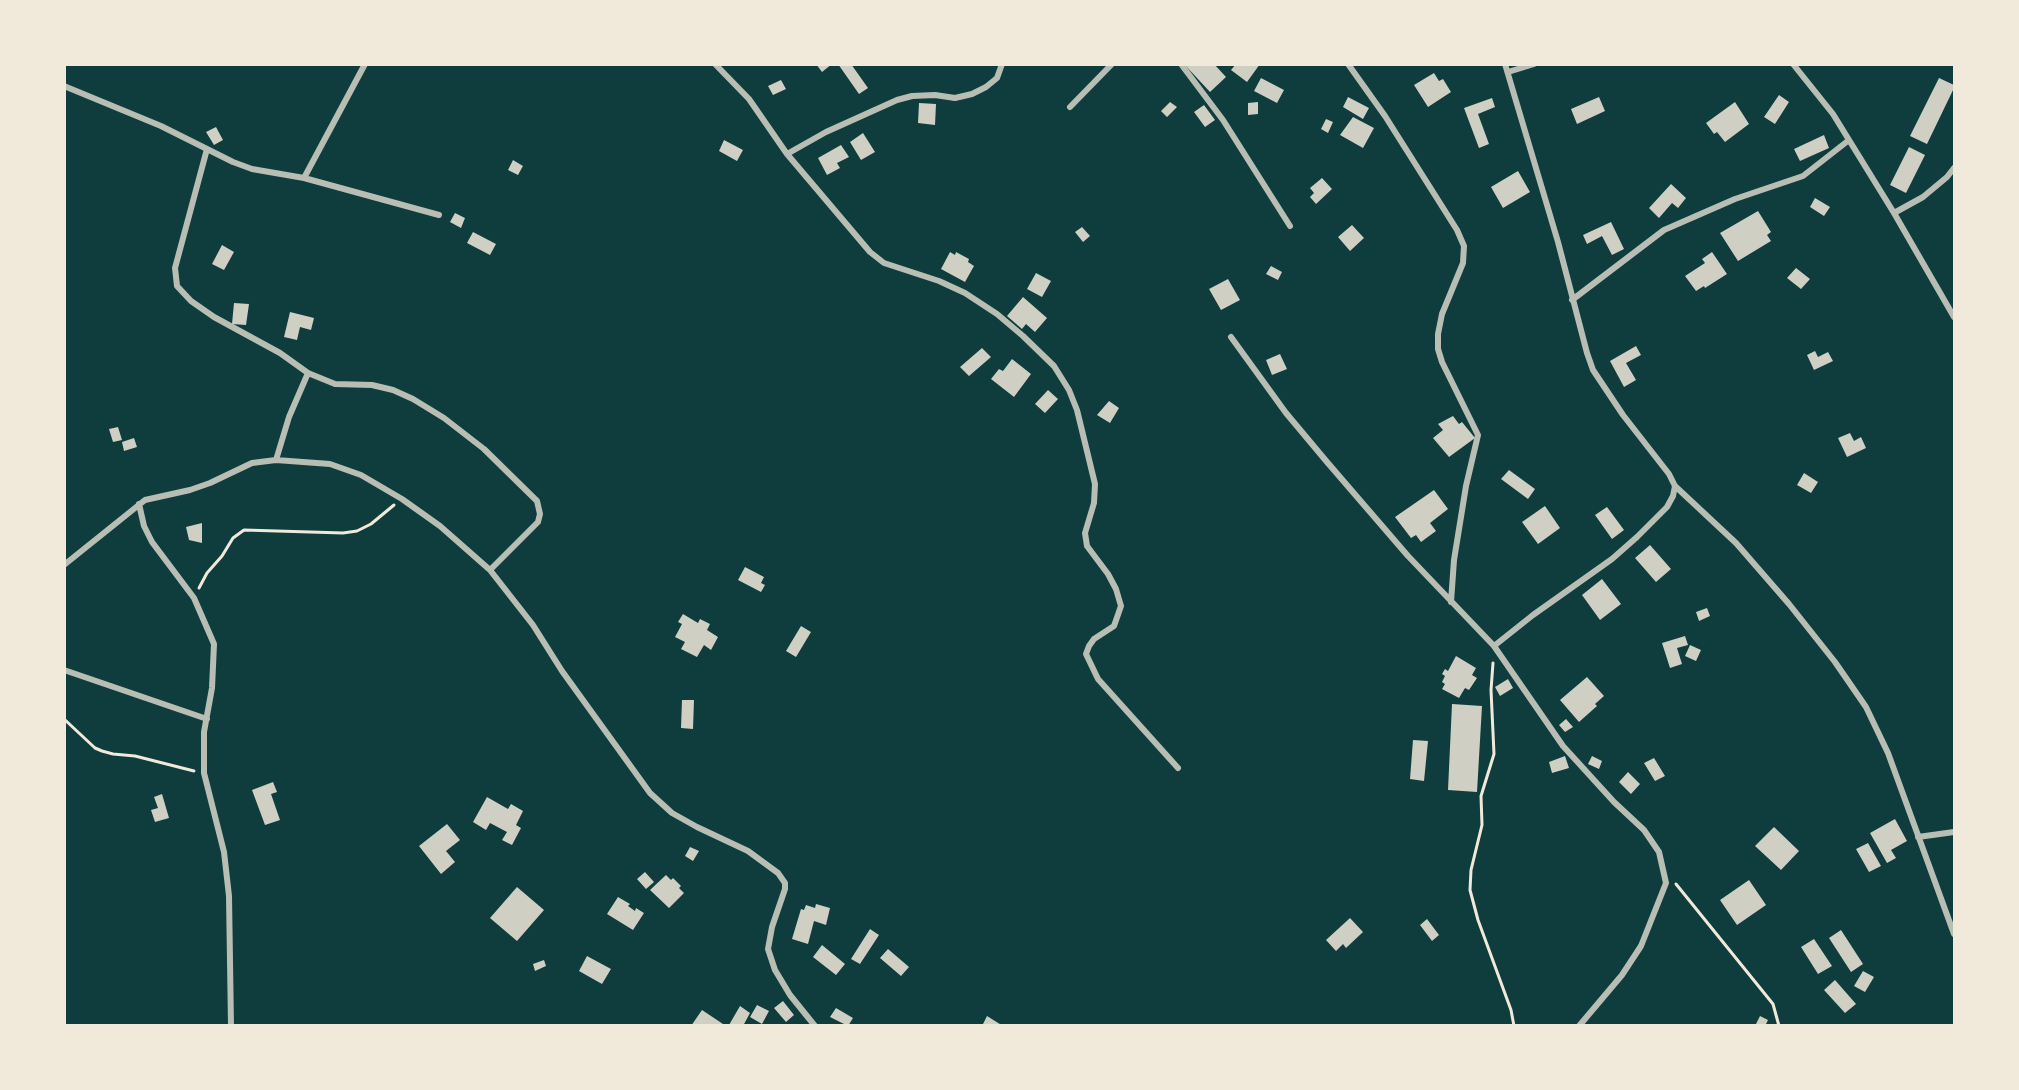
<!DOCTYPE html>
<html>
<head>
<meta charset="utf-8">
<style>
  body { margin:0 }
  #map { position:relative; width:2019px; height:1090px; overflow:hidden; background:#0f3d3e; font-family:"PT Sans Narrow",sans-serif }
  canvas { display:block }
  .frame { position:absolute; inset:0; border:66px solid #f1e9da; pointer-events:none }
</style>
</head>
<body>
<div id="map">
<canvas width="2019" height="1090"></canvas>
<div class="frame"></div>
</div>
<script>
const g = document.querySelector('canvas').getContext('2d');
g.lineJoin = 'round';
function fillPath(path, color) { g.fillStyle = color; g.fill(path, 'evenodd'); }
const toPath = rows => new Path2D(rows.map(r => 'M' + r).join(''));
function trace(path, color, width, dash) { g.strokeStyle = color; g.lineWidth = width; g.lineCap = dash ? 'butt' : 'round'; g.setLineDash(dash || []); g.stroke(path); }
const building = toPath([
  [816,64,832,64,822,72],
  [838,64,851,64,868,88,859,94],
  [1184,64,1214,64,1226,77,1210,92],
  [1236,64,1260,64,1247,82,1231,70],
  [1434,73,1439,81,1443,79,1451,92,1428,107,1414,85],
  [1261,78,1284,90,1277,103,1254,91],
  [1939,78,1954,85,1954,88,1927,144,1910,136],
  [781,80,786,89,773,95,768,86],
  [1779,95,1789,102,1775,124,1764,117],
  [1348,97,1369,108,1363,119,1343,107],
  [1599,97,1605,111,1577,124,1571,109],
  [1492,98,1495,107,1478,114,1489,144,1479,148,1464,108],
  [1170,102,1177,107,1167,117,1161,111],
  [1258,102,1258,114,1248,115,1248,103],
  [1735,102,1749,124,1725,142,1717,132,1714,134,1706,123],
  [919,103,936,104,935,125,918,123],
  [1204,105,1215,120,1205,127,1194,112],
  [1353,117,1374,128,1363,148,1340,135],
  [1326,119,1333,122,1328,133,1321,129],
  [216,127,223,140,214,145,206,132],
  [863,133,875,152,861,160,850,142],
  [1824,135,1829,148,1800,161,1794,149],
  [724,140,743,150,737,161,719,151],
  [841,145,849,157,837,163,840,168,827,175,818,158],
  [1909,147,1925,155,1906,193,1890,185],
  [513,160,523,166,518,175,508,170],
  [1518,171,1530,192,1503,208,1491,187],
  [1322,178,1332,189,1316,204,1310,197,1314,193,1310,188],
  [1671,184,1686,198,1678,208,1672,203,1659,218,1649,208],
  [1815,198,1830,207,1824,216,1810,207],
  [1758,211,1771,232,1767,235,1771,241,1738,261,1720,233],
  [455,213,465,218,461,228,450,222],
  [1611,222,1624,249,1612,255,1602,236,1587,244,1583,235],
  [1352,225,1364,238,1350,251,1338,237],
  [1082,227,1090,236,1083,242,1075,232],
  [473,232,496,244,490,255,467,243],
  [222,245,234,252,224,270,212,264],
  [950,252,955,255,956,252,969,259,968,262,974,266,965,282,941,269],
  [1712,252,1727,274,1705,288,1704,286,1696,291,1685,276,1705,263,1702,259],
  [1271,266,1282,272,1278,280,1266,274],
  [1796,268,1810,279,1801,289,1787,278],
  [1036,273,1051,281,1042,297,1027,289],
  [1228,279,1240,300,1221,310,1209,289],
  [1023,297,1047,318,1035,332,1026,324,1022,329,1007,316],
  [234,303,249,304,246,325,232,324],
  [290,312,314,318,311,330,300,327,297,340,284,337],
  [1636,346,1641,355,1626,363,1636,380,1624,387,1610,361],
  [982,348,991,357,969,376,960,367],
  [1815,351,1818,357,1828,352,1833,361,1814,370,1807,355],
  [1280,354,1287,369,1272,375,1266,360],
  [1012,359,1031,374,1014,397,991,379,999,369,1003,371],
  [1048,390,1058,399,1045,413,1035,404],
  [1109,401,1119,408,1110,423,1097,415],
  [1453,416,1459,424,1462,422,1475,438,1449,457,1433,438,1443,430,1438,424],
  [118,427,122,440,113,442,109,429],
  [1850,433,1854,441,1861,437,1866,448,1847,457,1838,438],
  [134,438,137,447,124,451,122,442],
  [1509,470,1535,489,1528,499,1501,479],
  [1804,473,1818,482,1811,493,1797,485],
  [1434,490,1448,509,1430,523,1436,531,1421,542,1416,535,1411,538,1395,517],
  [1545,506,1560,528,1538,544,1522,522],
  [1607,507,1624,530,1612,539,1595,515],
  [202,523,202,543,189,540,186,527],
  [1650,545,1671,569,1656,582,1635,558],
  [745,567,764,577,761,583,765,585,761,592,738,580],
  [1602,579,1621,604,1600,620,1582,595],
  [1707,608,1710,616,1699,621,1696,612],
  [683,614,698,623,700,619,710,624,707,630,718,637,711,650,704,645,697,657,681,649,685,642,675,637,682,624,678,622],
  [801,626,811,632,796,657,786,651],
  [1685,636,1688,645,1677,648,1682,664,1670,668,1662,643],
  [1690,645,1701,650,1696,661,1685,656],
  [1456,656,1476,668,1472,675,1477,678,1469,690,1465,688,1459,698,1442,689,1445,684,1442,682,1445,676,1442,674,1445,669,1448,671],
  [1587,677,1604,696,1595,704,1597,706,1579,722,1560,700],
  [1508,679,1513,688,1500,696,1495,687],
  [682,700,694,700,693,729,681,728],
  [1452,704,1482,706,1477,792,1448,790],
  [1566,719,1573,727,1565,732,1559,725],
  [1413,740,1428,741,1424,781,1410,779],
  [1565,756,1569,768,1552,773,1549,762],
  [1592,756,1602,761,1599,769,1588,764],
  [1654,758,1665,776,1655,781,1644,763],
  [1628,772,1640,784,1631,794,1619,782],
  [273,782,277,792,271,794,280,820,265,825,252,790],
  [162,794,169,818,155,822,151,810,158,808,154,797],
  [487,797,508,809,511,804,523,811,516,825,521,828,512,845,502,840,507,832,490,823,486,830,473,822],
  [1895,819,1907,841,1891,850,1896,858,1887,863,1870,833],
  [447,824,460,840,446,851,455,862,441,874,419,846],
  [1774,827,1799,851,1781,870,1755,846],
  [1868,843,1881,866,1869,872,1856,849],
  [690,847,699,851,693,861,685,856],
  [645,872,654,882,646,889,637,879],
  [666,875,671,880,673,878,681,886,679,888,684,893,669,908,650,890],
  [1749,880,1766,905,1737,925,1720,900],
  [517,887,544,910,517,941,490,918],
  [618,897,630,904,628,906,635,911,636,908,644,913,633,930,607,914],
  [816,904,830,908,826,925,814,921,808,944,792,939,801,909,804,910,806,905,815,908],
  [1350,918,1363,932,1346,948,1343,944,1336,951,1326,940],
  [1427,919,1439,935,1432,941,1420,925],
  [870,929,879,935,860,964,851,959],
  [1841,930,1863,964,1851,972,1829,938],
  [1814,939,1832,966,1818,974,1801,947],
  [822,945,845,964,836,975,813,957],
  [888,949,909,967,901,976,880,958],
  [587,956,611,969,602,984,579,971],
  [544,960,546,966,535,971,533,964],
  [1863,971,1874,977,1865,992,1854,986],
  [1835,980,1856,1004,1845,1013,1824,990],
  [783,1001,794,1015,786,1022,774,1008],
  [757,1005,769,1011,762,1024,750,1017],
  [740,1006,750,1013,743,1026,730,1026,729,1025],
  [836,1008,853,1018,848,1026,830,1017],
  [702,1010,726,1026,691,1026],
  [987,1016,1003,1026,982,1026],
  [1760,1016,1768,1020,1765,1026,1756,1024]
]);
const path = toPath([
  [199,588,207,573,222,556,233,538,244,530,343,533,357,531,371,524,394,505],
  [1493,663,1491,690,1494,754,1481,796,1482,825,1471,870,1470,890,1478,920,1511,1010,1514,1026],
  [64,719,95,748,102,751,113,754,135,756,194,771],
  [1676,884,1773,1004,1779,1026]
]);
const minor = toPath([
  [715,64,749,99,787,154,870,252,884,263,939,281,965,293,997,314,1023,336,1054,366,1069,390,1077,410,1095,484,1094,503,1085,533,1087,546,1108,574,1116,589,1121,606,1114,626,1094,639,1089,646,1086,654,1098,679,1178,768],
  [1181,64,1223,120,1290,226],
  [1348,64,1385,116,1457,230,1464,246,1463,263,1442,314,1438,334,1438,349,1442,362,1478,435,1466,486,1454,560,1451,602],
  [1793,64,1833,114,1894,213,1954,317],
  [1508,72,1534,64],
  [64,86,161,126,233,162,252,169,304,178,439,215],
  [1070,107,1112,64],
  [207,149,175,268,177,286,191,301,214,317,280,353,308,373,335,384,372,385,393,390,413,399,444,418,484,449,537,501,540,514,538,522,490,570],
  [787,154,826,132,897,100,912,96,935,95,955,98,972,94,986,87,997,78,1002,64],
  [304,178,365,64],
  [1894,213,1923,197,1947,177,1954,168],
  [1572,300,1664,230,1735,199,1803,176,1849,140],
  [1231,337,1286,413,1327,462,1408,556,1494,646,1563,746,1614,802,1644,830,1659,852,1666,883,1641,946,1622,975,1579,1026],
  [276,460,289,417,308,373],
  [1675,486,1736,543,1789,604,1835,662,1866,707,1888,753,1954,934],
  [139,504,144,526,152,542,194,598,214,644,212,688,204,732,204,773,224,852,229,896,231,1026],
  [64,565,145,500,190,490,210,483,252,463,276,460,330,464,361,475,402,499,440,526,490,570,533,625,562,671,650,793,672,813,697,827,748,851,778,873,785,883,785,889,772,927,768,949,775,970,790,995,815,1026],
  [1494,646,1533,615,1612,559,1637,537,1667,507,1673,496,1675,486,1669,474,1623,415,1593,370,1587,353,1558,242,1505,64],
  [64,670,207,719],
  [1918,837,1954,832]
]);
fillPath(building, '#cfcfc3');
trace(path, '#f1e9da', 3);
trace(minor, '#b8beb3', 6);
</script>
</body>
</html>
